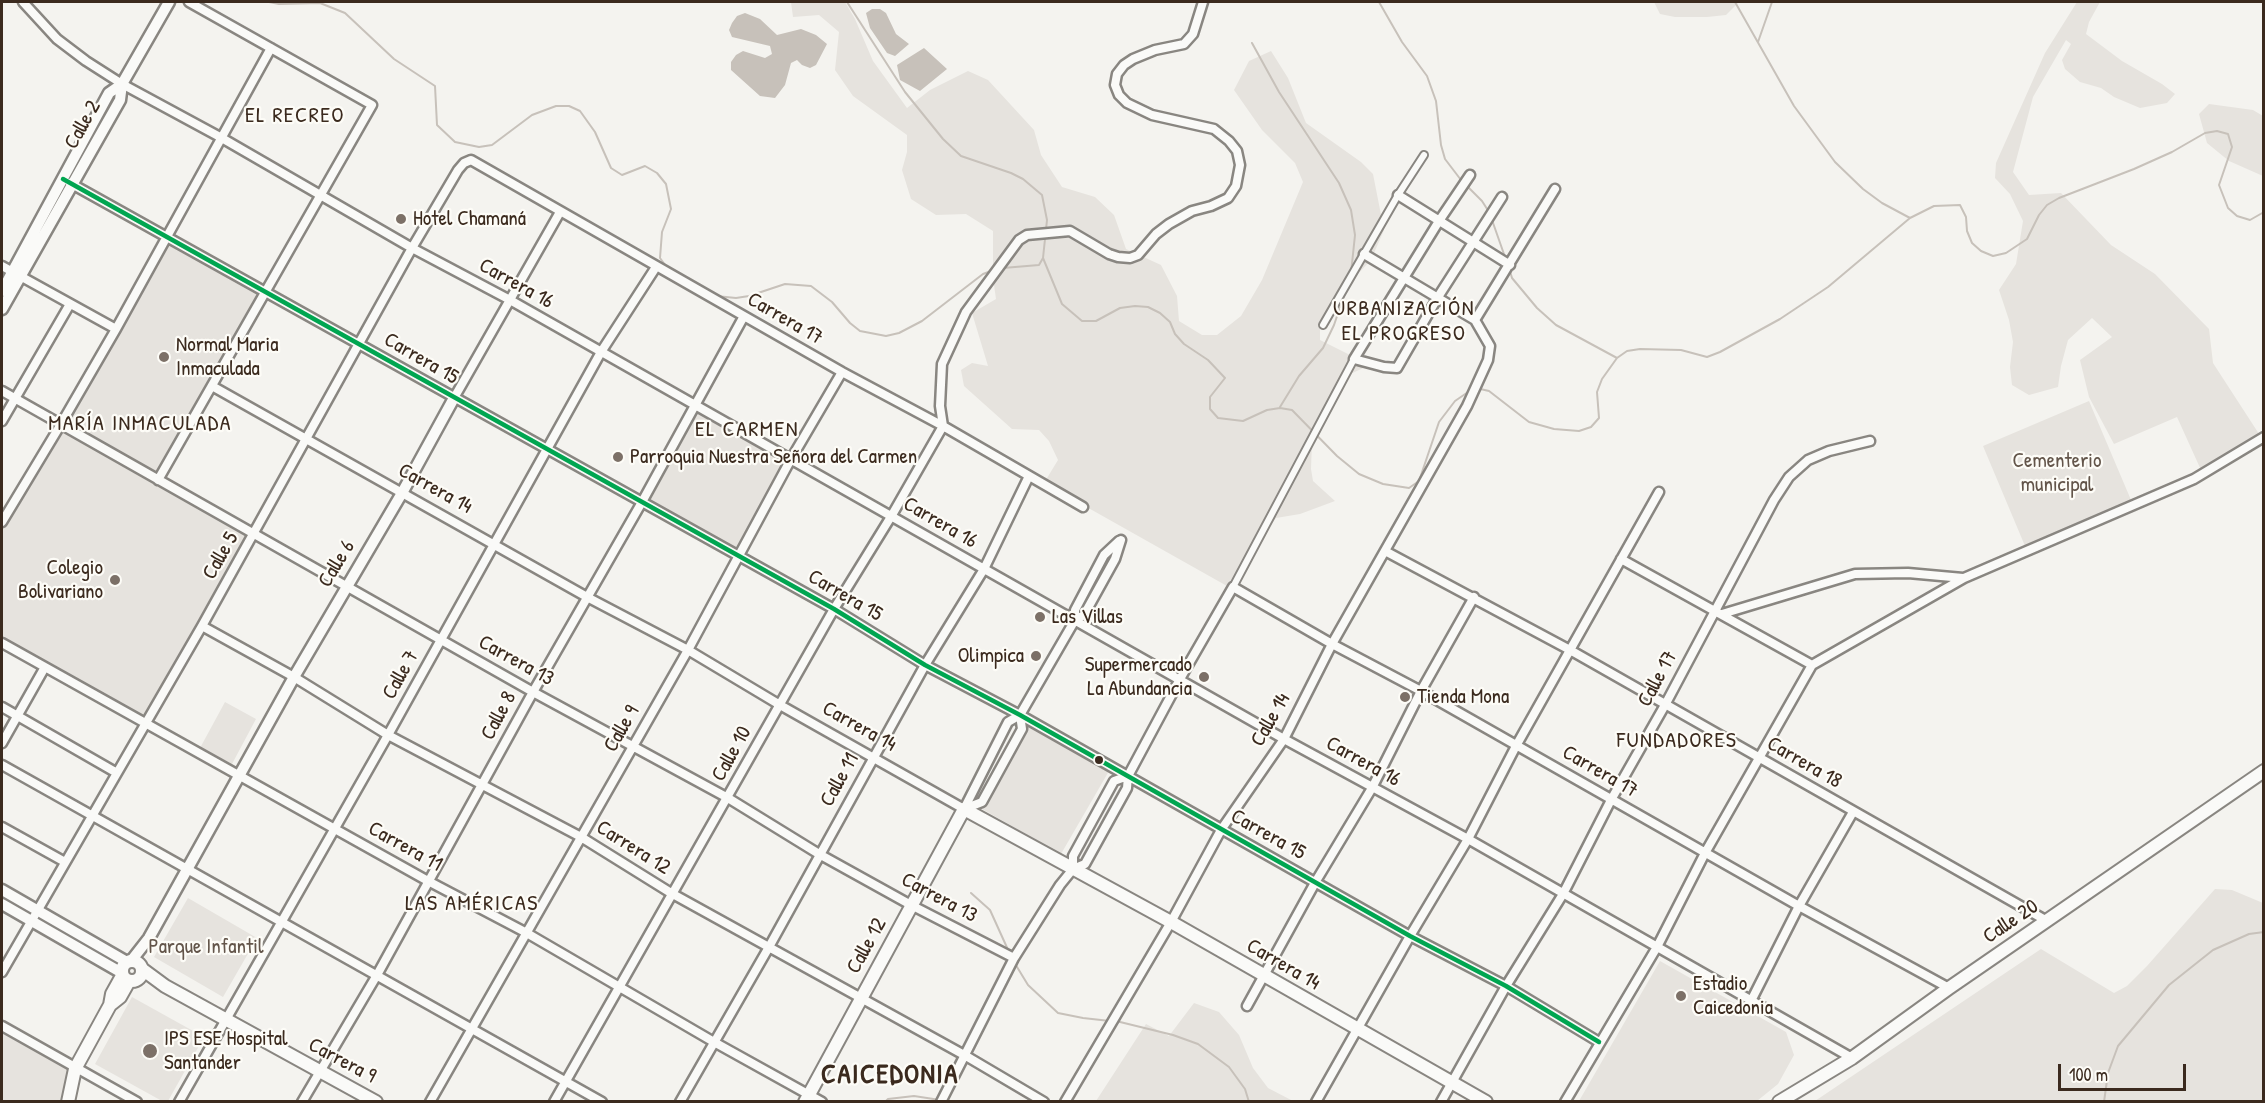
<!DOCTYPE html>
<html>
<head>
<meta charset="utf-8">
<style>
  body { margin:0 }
  #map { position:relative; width:2265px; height:1103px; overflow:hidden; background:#f4f3ef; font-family:"Patrick Hand",sans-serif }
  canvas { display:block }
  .frame { position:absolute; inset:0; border:3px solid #3b2a1e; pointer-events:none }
  .scale { position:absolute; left:2058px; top:1064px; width:128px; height:27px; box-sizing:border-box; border:3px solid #3b2a1e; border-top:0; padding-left:8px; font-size:18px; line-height:21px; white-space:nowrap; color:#3b2a1e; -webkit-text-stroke:4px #fdfcf7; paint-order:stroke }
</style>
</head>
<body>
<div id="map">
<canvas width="2265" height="1103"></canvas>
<div class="frame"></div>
<div class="scale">100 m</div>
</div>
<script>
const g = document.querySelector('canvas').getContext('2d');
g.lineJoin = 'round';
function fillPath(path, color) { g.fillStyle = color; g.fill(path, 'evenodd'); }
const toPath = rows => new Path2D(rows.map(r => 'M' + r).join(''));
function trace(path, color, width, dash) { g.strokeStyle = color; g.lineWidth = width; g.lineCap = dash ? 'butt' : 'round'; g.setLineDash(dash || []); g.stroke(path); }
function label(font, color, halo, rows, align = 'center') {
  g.font = font + ' "Patrick Hand",sans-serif'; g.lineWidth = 4.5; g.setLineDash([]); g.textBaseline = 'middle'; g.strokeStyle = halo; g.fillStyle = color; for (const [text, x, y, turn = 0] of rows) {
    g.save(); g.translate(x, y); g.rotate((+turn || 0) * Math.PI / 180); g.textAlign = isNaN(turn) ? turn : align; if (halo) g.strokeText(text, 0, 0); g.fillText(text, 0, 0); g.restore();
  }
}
const built = toPath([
  [791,2,845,2,855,19,873,61,907,108,930,90,968,71,988,80,1034,130,1041,155,1062,187,1095,197,1114,215,1126,249,1161,265,1177,296,1179,321,1202,335,1217,335,1241,316,1262,280,1303,182,1295,163,1262,130,1234,90,1249,61,1271,51,1288,78,1306,123,1361,162,1373,174,1384,230,1371,260,1341,292,1320,324,1320,340,1370,365,1348,375,1329,397,1318,421,1312,441,1311,469,1313,481,1335,501,1300,514,1276,518,1227,586,1044,483,1058,460,1049,441,1039,430,1012,429,964,386,961,370,972,363,988,366,972,313,996,299,993,278,993,231,966,214,936,215,911,199,902,170,907,152,907,135,853,96,835,70,839,32,819,15,793,17],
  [1654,2,1739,2,1726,15,1707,17,1675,17,1660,14],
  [2077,2,2100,2,2089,22,2086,34,2122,61,2162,84,2175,94,2167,103,2140,108,2114,97,2101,88,2080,82,2065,69,2062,60,2071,44,2066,40,2033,97,2013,172,2029,195,2061,193,2111,245,2155,274,2209,329,2213,363,2261,437,2201,470,2177,417,2114,444,2089,397,2080,360,2112,337,2092,318,2068,340,2061,366,2058,387,2029,395,2012,385,2010,367,2013,342,2009,320,1999,290,2016,264,2023,221,2010,194,1995,178,1996,163,2045,53],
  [2209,104,2253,110,2263,116,2263,176,2229,161,2207,143,2199,114],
  [166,237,265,292,158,480,254,534,146,723,2,643,2,522],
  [2089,401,2131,500,2025,546,1983,446],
  [695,406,791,459,737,556,642,502],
  [225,702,256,719,232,764,200,748],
  [1029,726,1109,771,1061,854,982,809],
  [2215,889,2232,890,2263,903,2263,1101,1815,1101,2041,949,2114,993,2127,986,2147,966],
  [188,898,257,938,223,997,154,957],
  [1660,961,1786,1032,1794,1055,1778,1084,1757,1101,1579,1101],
  [132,997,204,1037,168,1101,162,1101,95,1064],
  [1194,1003,1219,1012,1239,1035,1253,1068,1268,1088,1293,1101,1096,1101,1146,1024,1169,1036],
  [2,1029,71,1071,64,1101,2,1101]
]);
const water = toPath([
  [872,9,880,9,886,13,896,34,909,44,895,56,887,53,870,28,866,13],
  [745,13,760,19,777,35,801,29,816,35,827,44,816,65,810,68,802,65,797,60,791,63,785,85,775,98,760,96,731,70,731,62,736,55,743,51,765,58,772,54,770,46,732,37,729,30,732,23,737,16],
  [924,48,947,69,920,91,900,80,897,65]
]);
const stream = toPath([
  [269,2,279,4,320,3,345,13,394,59,435,86,437,125,455,142,479,147,492,145,532,115,556,106,569,106,580,111,595,132,611,168,622,175,645,166,657,173,666,184,671,209,662,232,660,258,668,269],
  [847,2,905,92,943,139,961,156,1011,173,1023,179,1042,195,1047,220,1043,258,1062,304,1082,321,1096,321,1120,308,1135,306,1148,307,1160,313,1170,322,1175,334,1184,344,1208,360,1225,378,1210,397,1210,409,1218,418,1243,421,1267,410,1280,408,1292,410,1337,456,1359,474,1383,484,1409,488,1419,481,1439,422,1455,401,1471,390],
  [1379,2,1402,42,1427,76,1436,101,1441,145,1445,159,1461,180,1482,201,1489,212],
  [1735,2,1794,106,1835,162,1863,189,1882,203,1910,218],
  [1758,42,1772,2],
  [1252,43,1279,92,1339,183,1351,210,1355,235,1351,273],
  [1492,220,1505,257],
  [1003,268,1039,265,1043,258],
  [1509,268,1512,278,1537,308,1556,325,1617,358],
  [716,296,736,298,749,296,785,284,811,286,832,302,850,323,860,331,886,336,899,333,922,321,983,274,991,271],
  [1476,388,1489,391,1529,422,1554,429,1579,431,1591,427,1599,418,1597,392,1602,379,1617,358,1627,351,1640,349,1681,350,1707,357,1720,352,1780,319,1828,287,1910,218,1934,206,1960,205,1966,217,1967,231,1972,243,1981,251,1993,256,2006,253,2027,239,2039,215,2047,205,2059,198,2134,169,2172,152,2205,133,2217,131,2228,134,2232,147,2219,185,2228,208,2237,216,2250,220,2264,212],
  [1280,407,1299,376,1323,348,1334,325,1345,293],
  [971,893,990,910,1009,952],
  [1014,962,1028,985,1058,1013,1083,1018,1110,1021],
  [1116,1021,1173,1035,1198,1044,1229,1067,1245,1089,1249,1102],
  [885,1102,888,1099,914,1096,940,1100],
  [2104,1102,2108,1073,2118,1046,2169,985,2213,950,2249,934,2264,932]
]);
const pedestrian = toPath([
  [1323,325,1398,195,1424,155],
  [1233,587,1354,359]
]);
const minor = toPath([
  [23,2,57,39,86,61,122,84,220,137,412,248,510,300,1284,739,1468,839,1852,1058],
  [1470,175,1439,221,1354,359,1384,367,1397,368,1438,297,1502,197],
  [70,183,834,609,925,665,1020,715,1410,936,1506,986,1599,1042],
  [1398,195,1510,265],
  [2,266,116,329],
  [1475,320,1555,189],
  [212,386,587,597,688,650,780,705,964,809],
  [2,391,533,692,728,798,819,854,911,905,1014,958],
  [454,398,560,212],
  [2,421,70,304],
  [158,480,372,105,189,2],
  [2,522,61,424,116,329,271,48],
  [1385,551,1570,650,2047,921],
  [1621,559,1812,665],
  [1722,614,1855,574,1908,573,1963,578],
  [1075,620,1075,610,1104,555,1119,541],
  [202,626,294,677,388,735,581,837,671,893,966,1056,1044,1102],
  [2,643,428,881,525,932,714,1042,822,1102],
  [1812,665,1964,578,2194,479,2264,437],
  [2,707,117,773],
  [2,743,45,667],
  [2,765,602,1102],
  [964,809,1008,722,1020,715,1075,620,1084,615,1115,559,1121,540],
  [964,809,982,802,1022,729,1020,715],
  [2,827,65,862],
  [1073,869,1073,856,1114,781,1128,776],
  [2,972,202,626,412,248,458,170,464,163,471,160,842,372,943,426,1083,507],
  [1751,1001,1799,906,1853,812],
  [1247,1006,1316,881,1372,788,1421,691,1474,597],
  [2,1026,137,1102],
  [179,1102,388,735,601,352,656,267],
  [302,1102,377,975,533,692,642,502,744,316],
  [430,1102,688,650,791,459,842,372],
  [554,1102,834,609,892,515,943,426,940,406,942,364,966,312,1019,240,1027,235,1070,231,1109,254,1118,257,1130,258,1138,255,1156,234,1169,224,1192,211,1211,206,1228,198,1236,186,1240,165,1237,151,1229,141,1214,129,1152,115,1127,103,1119,95,1115,85,1117,74,1124,65,1133,59,1155,50,1184,44,1193,34,1203,2],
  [680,1102,769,947,925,665,984,569,1029,476],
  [941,1102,1014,958,1060,885,1073,869,1085,864,1127,788,1128,776,1180,679,1233,587,1332,644,1421,691,1799,906,1949,988],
  [1065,1102,1171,922,1221,830,1284,739,1332,644,1467,406,1488,360,1490,346,1475,320,1364,254],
  [1316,1102,1410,936,1468,839,1516,746,1659,492],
  [1441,1102,1506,986,1563,894,1611,800,1665,705,1774,500,1789,477,1808,460,1829,451,1870,441],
  [1565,1102,1657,947,1705,853,1812,665]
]);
const tertiary = toPath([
  [2,291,109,93,122,84],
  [2,309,120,100,122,84,169,2],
  [2,890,127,962],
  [2,904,122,973],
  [131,961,149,938,294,677,402,493,454,398]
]);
const secondary = toPath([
  '122 971a10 10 0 1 1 20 0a10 10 0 1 1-20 0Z',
  [142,969,165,986,376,1102],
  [110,1005,120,997,129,981],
  [68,1102,75,1069,110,1005,112,994,122,976],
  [805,1102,964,809,1171,922,1486,1102],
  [1779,1102,1852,1058,1949,988,2264,771]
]);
const bus1 = toPath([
  [63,179,834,609,925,665,1020,715,1410,936,1506,986,1599,1042]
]);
const markers = [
  [401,219,6,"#7c7067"],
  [164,357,6,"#7c7067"],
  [618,457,6,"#7c7067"],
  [115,580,6,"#7c7067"],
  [1040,617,6,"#7c7067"],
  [1036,656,6,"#7c7067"],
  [1204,677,6,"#7c7067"],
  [1405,697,6,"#7c7067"],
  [1099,760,5,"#3b2a1e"],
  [1681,996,6,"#7c7067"],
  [150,1051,8,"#7c7067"]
];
const streetNames = [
  ["Calle 2",83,125,-61],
  ["Carrera 16",516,284,29],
  ["Carrera 17",785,319,30],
  ["Carrera 15",421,359,30],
  ["Carrera 14",435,489,29],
  ["Carrera 16",940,523,30],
  ["Calle 5",221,556,-60],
  ["Calle 6",337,564,-59],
  ["Carrera 15",845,596,30],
  ["Carrera 13",516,661,29],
  ["Calle 7",401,675,-61],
  ["Calle 17",1658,679,-62],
  ["Calle 8",499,716,-62],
  ["Calle 14",1271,720,-60],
  ["Carrera 14",859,727,29],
  ["Calle 9",622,729,-60],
  ["Calle 10",732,754,-61],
  ["Carrera 16",1363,762,29],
  ["Carrera 18",1804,763,30],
  ["Carrera 17",1600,772,30],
  ["Calle 11",840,780,-61],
  ["Carrera 15",1268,835,29],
  ["Carrera 11",405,847,29],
  ["Carrera 12",633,848,32],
  ["Carrera 13",939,898,28],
  ["Calle 20",2011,922,-34],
  ["Calle 12",867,946,-61],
  ["Carrera 14",1283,965,30],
  ["Carrera 9",342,1061,28]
];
const poiNames = [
  ["Hotel Chamaná",413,219],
  ["Normal Maria",176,345],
  ["Inmaculada",176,369],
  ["Parroquia Nuestra Señora del Carmen",630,457],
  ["Colegio",103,568,"right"],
  ["Bolivariano",103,592,"right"],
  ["Las Villas",1052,617],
  ["Olimpica",1024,656,"right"],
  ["Supermercado",1192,665,"right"],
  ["La Abundancia",1192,689,"right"],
  ["Tienda Mona",1417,697],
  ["Estadio",1693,984],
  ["Caicedonia",1693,1008],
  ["IPS ESE Hospital",164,1039],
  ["Santander",164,1063]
];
const parkNames = [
  ["Cementerio",2057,461],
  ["municipal",2057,485],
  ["Parque Infantil",206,947]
];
const neighbourhoodNames = [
  ["EL RECREO",295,116],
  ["URBANIZACIÓN",1404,309],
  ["EL PROGRESO",1404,334],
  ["MARÍA INMACULADA",140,424],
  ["EL CARMEN",747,430],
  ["FUNDADORES",1677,741],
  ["LAS AMÉRICAS",472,904]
];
const districtNames = [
  ["CAICEDONIA",890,1076]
];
fillPath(built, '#e6e3de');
fillPath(water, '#c7c1ba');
trace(stream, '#c7c1ba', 2);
trace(pedestrian, '#898681', 10);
trace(minor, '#898681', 13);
trace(tertiary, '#898681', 15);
trace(secondary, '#898681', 16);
trace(pedestrian, '#fafaf8', 6);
trace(minor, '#fafaf8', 8);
trace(tertiary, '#fafaf8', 10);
trace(secondary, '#fafaf8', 12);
trace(bus1, '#00a651', 4.5);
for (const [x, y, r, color] of markers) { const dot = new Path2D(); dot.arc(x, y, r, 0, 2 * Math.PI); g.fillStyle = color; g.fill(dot); trace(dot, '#fdfcf7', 2); }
label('21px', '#3b2a1e', '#fdfcf7', streetNames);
label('21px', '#3b2a1e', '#fdfcf7', poiNames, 'left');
label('21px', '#63554a', '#fdfcf7', parkNames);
g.letterSpacing = '1.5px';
label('22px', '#3b2a1e', '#fdfcf7', neighbourhoodNames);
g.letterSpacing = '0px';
g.letterSpacing = '1.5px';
label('bold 27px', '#3b2a1e', '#fdfcf7', districtNames);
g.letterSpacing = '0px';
</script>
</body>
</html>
